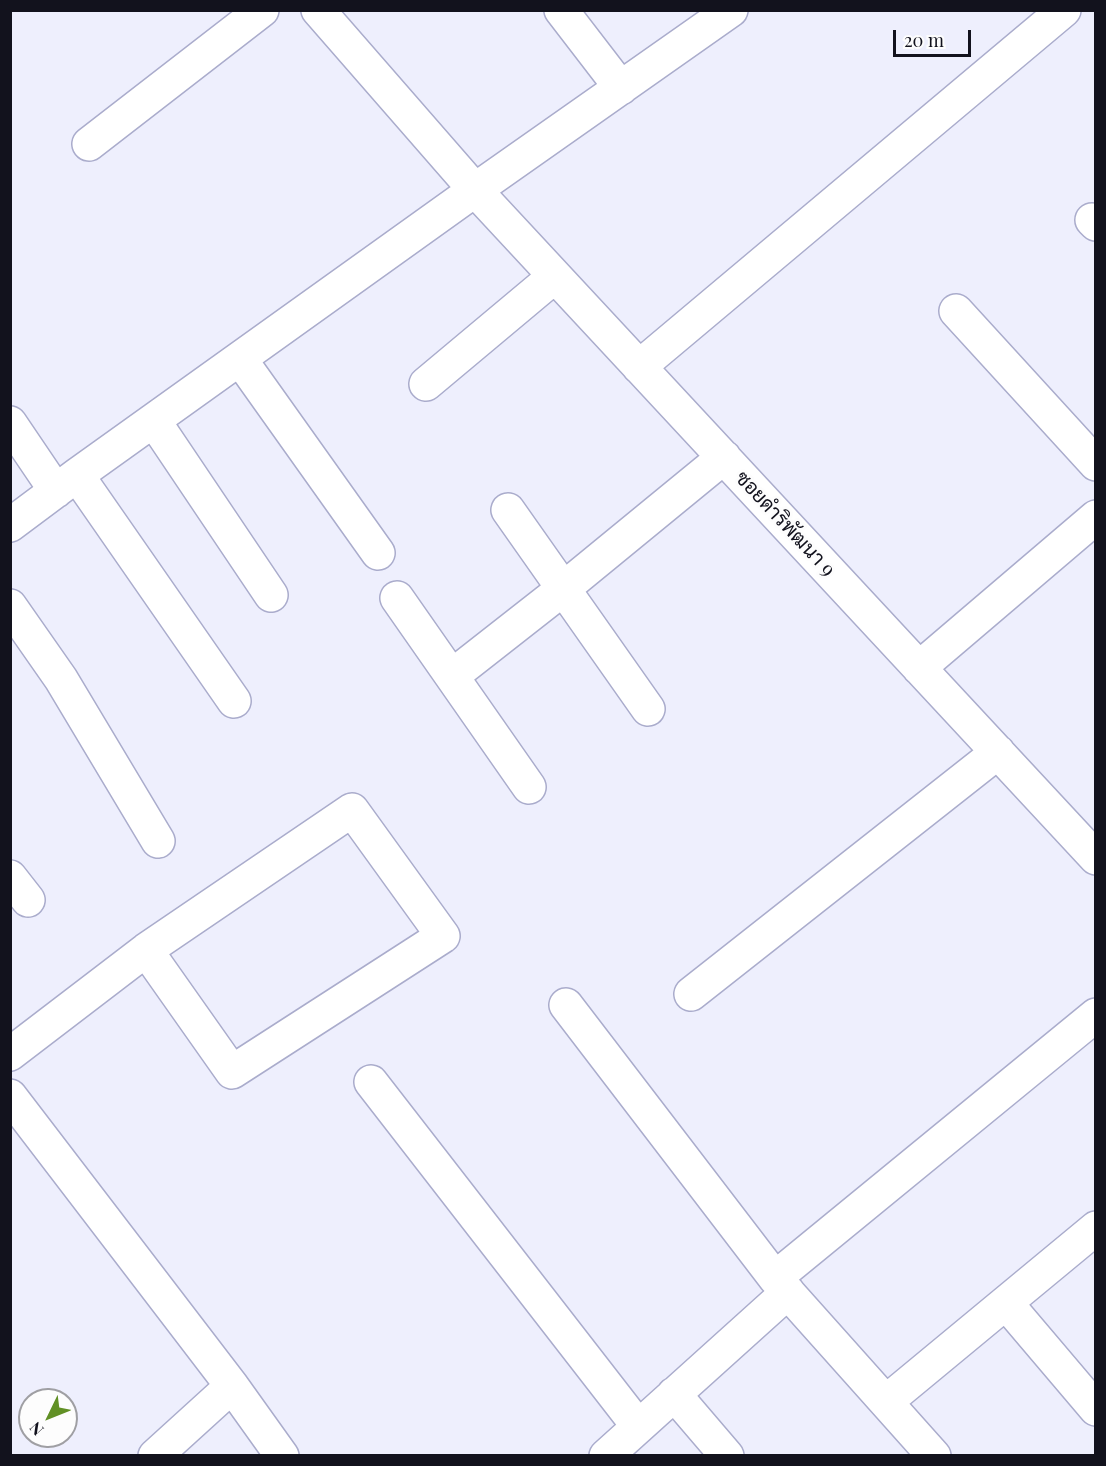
<!DOCTYPE html>
<html>
<head>
<meta charset="utf-8">
<style>
  body { margin:0 }
  #map { position:relative; width:1106px; height:1466px; overflow:hidden; background:#eeeffd; font-family:"Playfair Display",serif }
  canvas { display:block }
  .frame { position:absolute; inset:0; border:12px solid #12121d; pointer-events:none }
  .north { position:absolute; left:18px; top:1388px; width:60px; height:60px; box-sizing:border-box; background:#fdfdfd; border:2px solid #9f9fa3; border-radius:50%; rotate:227deg; font-size:16px; font-weight:700; line-height:24px; text-align:center; color:#12121d }
  .north::after { content:''; display:block; margin:auto; width:21px; height:27px; background:#619025; clip-path:polygon(50% 0,100% 100%,50% 72%,0 100%) }
  .scale { position:absolute; left:893px; top:30px; width:78px; height:27px; box-sizing:border-box; border:3px solid #12121d; border-top:0; padding-left:8px; font-size:18px; line-height:21px; white-space:nowrap; color:#12121d; -webkit-text-stroke:4px #fdfdfd; paint-order:stroke }
</style>
</head>
<body>
<div id="map">
<canvas width="1106" height="1466"></canvas>
<div class="frame"></div>
<div class="north">N</div>
<div class="scale">20 m</div>
</div>
<script>
const g = document.querySelector('canvas').getContext('2d');
g.lineJoin = 'round';
const toPath = rows => new Path2D(rows.map(r => 'M' + r).join(''));
function trace(path, color, width, dash) { g.strokeStyle = color; g.lineWidth = width; g.lineCap = dash ? 'butt' : 'round'; g.setLineDash(dash || []); g.stroke(path); }
function label(font, color, halo, rows, align = 'center') {
  g.font = font + ' "Playfair Display",Sarabun,serif'; g.lineWidth = 6; g.setLineDash([]); g.textBaseline = 'middle'; g.strokeStyle = halo; g.fillStyle = color; for (const [text, x, y, turn = 0] of rows) {
    g.save(); g.translate(x, y); g.rotate((+turn || 0) * Math.PI / 180); g.textAlign = isNaN(turn) ? turn : align; if (halo) g.strokeText(text, 0, 0); g.fillText(text, 0, 0); g.restore();
  }
}
const minor = toPath([
  [318,10,475,190,1096,858],
  [561,10,621,88],
  [89,144,262,10],
  [1092,220,1096,224],
  [956,311,1096,464],
  [240,359,378,553],
  [639,367,1064,10],
  [426,384,555,276],
  [154,421,271,595],
  [10,423,56,491],
  [77,475,234,701],
  [508,510,648,709],
  [10,525,77,475,475,190,731,10],
  [397,598,529,787],
  [10,606,61,679,158,841],
  [919,668,1096,517],
  [452,676,563,589,724,457],
  [10,877,28,900],
  [691,994,998,752],
  [566,1005,775,1278,934,1456],
  [10,1054,146,950,352,810,443,936,232,1072,146,950],
  [371,1082,638,1426],
  [10,1096,232,1386,282,1456],
  [775,1278,1096,1015],
  [1006,1303,1096,1409],
  [674,1394,727,1456],
  [887,1401,1096,1228],
  [155,1456,232,1386],
  [606,1456,788,1292]
]);
const streetNames = [
  ["ซอยดำริพัฒนา 9",785,524,47]
];
trace(minor, '#aaaccc', 36);
trace(minor, '#fff', 33);
label('20px', '#12121d', '#fdfdfd', streetNames);
</script>
</body>
</html>
